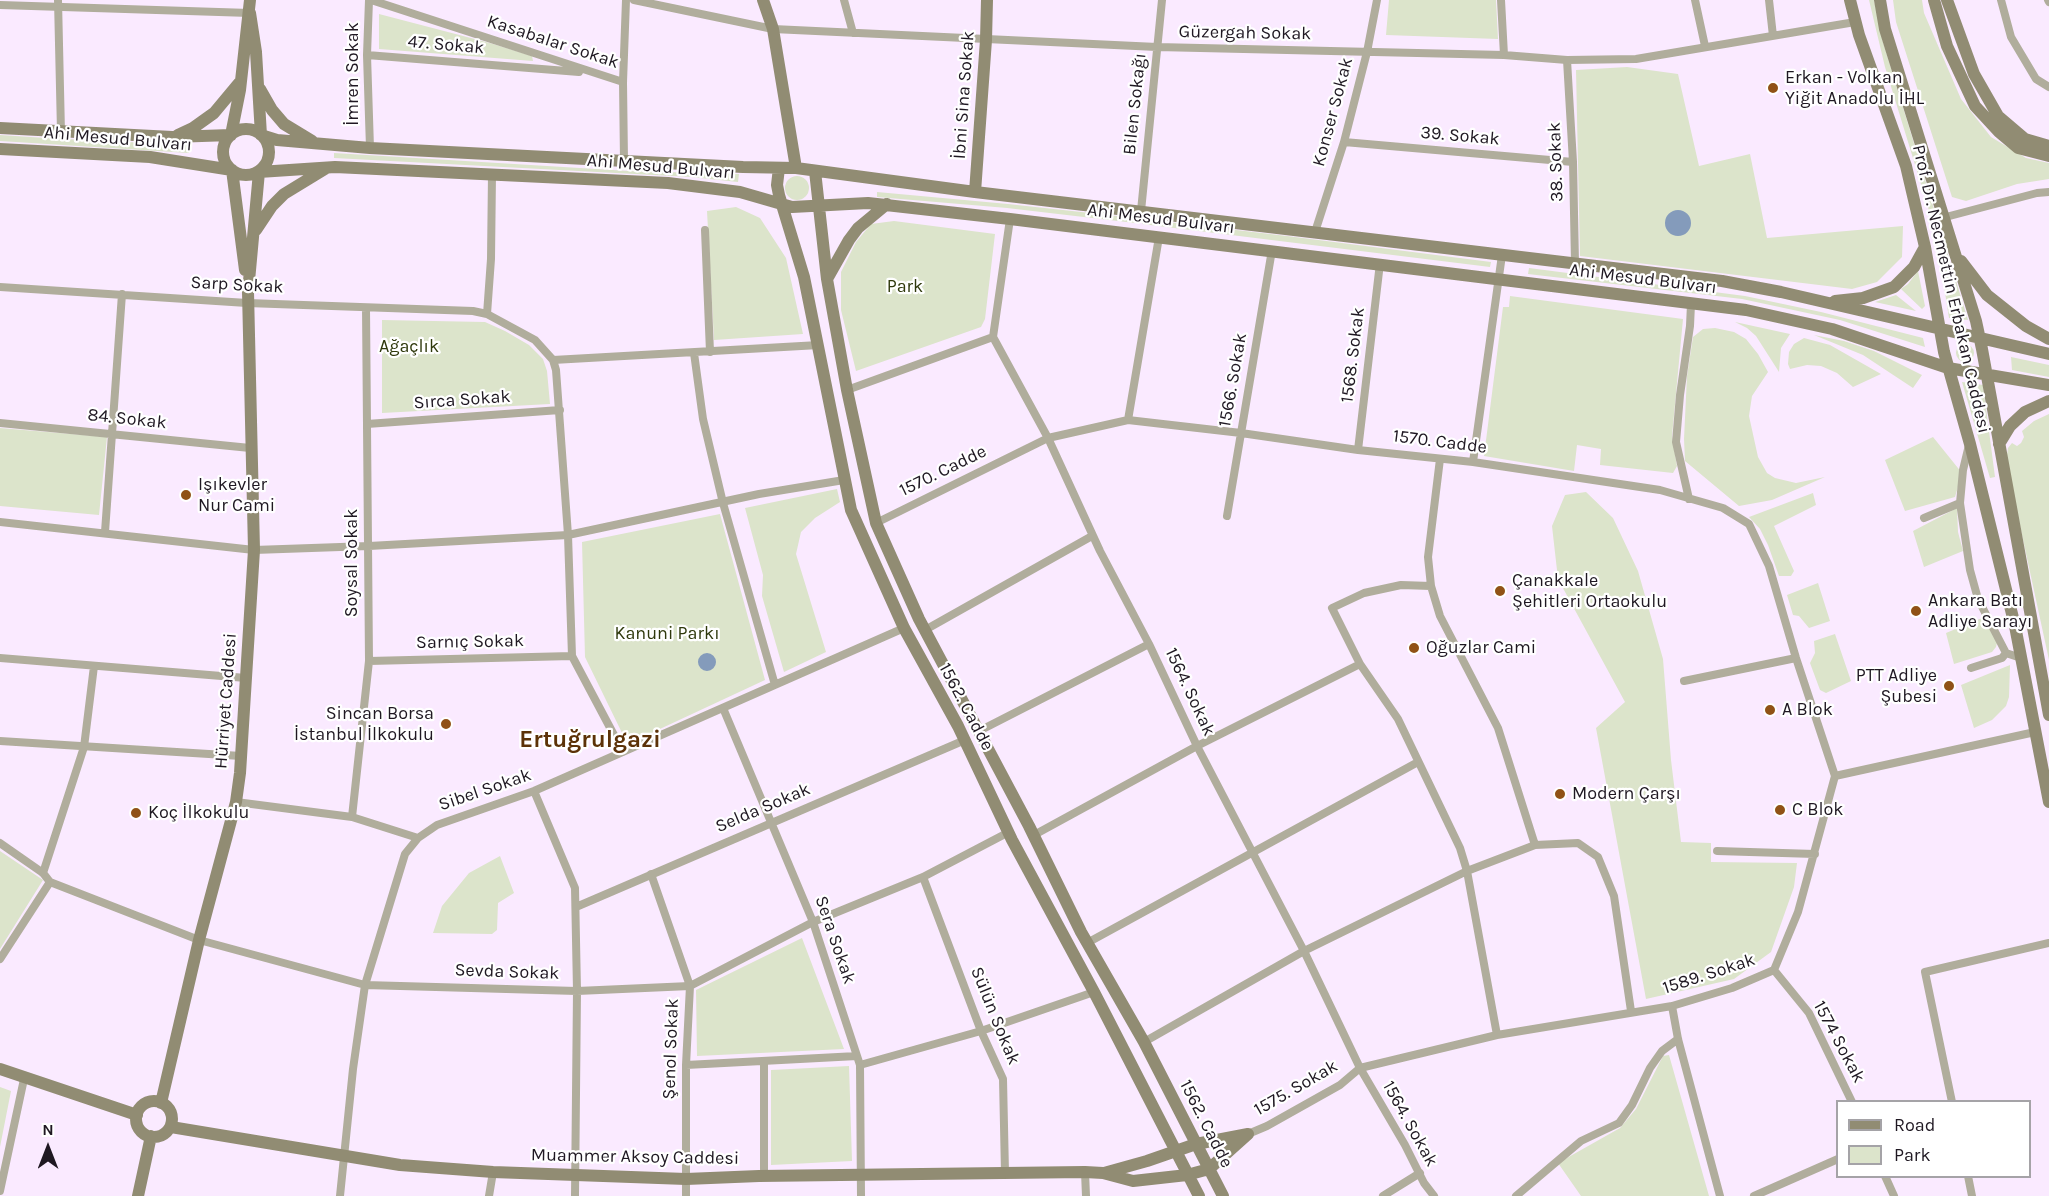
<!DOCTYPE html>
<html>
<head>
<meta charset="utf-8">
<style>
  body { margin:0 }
  #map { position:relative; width:2049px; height:1196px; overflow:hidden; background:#faeaff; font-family:Karla,sans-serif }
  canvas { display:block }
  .legend { position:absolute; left:1836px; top:1100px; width:195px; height:78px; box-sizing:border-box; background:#fff; border:2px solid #a5a3a7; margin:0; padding:8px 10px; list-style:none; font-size:18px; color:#1f1822 }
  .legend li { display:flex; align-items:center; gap:12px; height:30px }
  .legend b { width:30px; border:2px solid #a5a3a7 }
  .north { position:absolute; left:18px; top:1118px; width:60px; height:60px; -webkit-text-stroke:4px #fff; paint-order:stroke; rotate:0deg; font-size:16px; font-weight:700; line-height:24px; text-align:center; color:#1f1822 }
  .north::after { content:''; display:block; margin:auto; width:21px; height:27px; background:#1f1822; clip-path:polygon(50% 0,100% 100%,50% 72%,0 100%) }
</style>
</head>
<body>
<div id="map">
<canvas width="2049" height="1196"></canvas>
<ul class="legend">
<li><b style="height:8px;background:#918c73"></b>Road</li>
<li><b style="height:16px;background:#dce4cb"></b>Park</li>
</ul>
<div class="north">N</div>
</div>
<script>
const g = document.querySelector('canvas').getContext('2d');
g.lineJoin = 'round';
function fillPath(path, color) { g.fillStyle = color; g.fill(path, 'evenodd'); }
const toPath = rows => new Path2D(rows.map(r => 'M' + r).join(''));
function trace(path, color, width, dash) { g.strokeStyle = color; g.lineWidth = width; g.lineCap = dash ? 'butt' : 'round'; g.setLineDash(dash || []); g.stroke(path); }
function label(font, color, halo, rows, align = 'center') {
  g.font = font + ' Karla,sans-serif'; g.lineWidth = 4.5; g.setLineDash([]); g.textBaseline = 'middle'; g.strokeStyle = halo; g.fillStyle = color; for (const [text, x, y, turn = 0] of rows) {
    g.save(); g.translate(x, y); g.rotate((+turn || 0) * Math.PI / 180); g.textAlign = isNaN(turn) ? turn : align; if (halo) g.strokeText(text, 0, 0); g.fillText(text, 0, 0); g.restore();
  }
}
const green = toPath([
  [1389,0,1496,0,1498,39,1386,35],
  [1869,0,1874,0,1883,42,1968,320,1949,318,1941,267,1928,207,1885,67],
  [1893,0,1922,0,1924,13,1961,99,1991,137,2026,158,2049,163,2049,179,2017,184,1966,201,1952,197,1896,22],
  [379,14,490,43,532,56,533,61,379,49],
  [1627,67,1678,74,1699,166,1750,154,1767,238,1903,226,1902,257,1877,282,1852,289,1580,256,1576,70],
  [0,135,46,138,190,145,189,153,0,141],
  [334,153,629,171,739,174,738,182,691,177,334,158],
  '785 188a12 12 0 1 1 24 0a12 12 0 1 1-24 0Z',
  [877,192,1008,204,1136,218,1137,221,1135,223,1007,208,877,197],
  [736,207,760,218,786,258,803,334,714,340,707,211],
  [1143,219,1287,236,1491,262,1490,267,1142,224],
  [894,221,995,234,985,319,981,327,856,371,841,310,841,272,856,242,871,224],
  [1529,268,1745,296,1821,312,1923,338,1925,347,1840,320,1742,299,1528,274],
  [1918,271,1925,306,1922,309,1901,289,1908,284],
  [1896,295,1916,311,1875,302],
  [1510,296,1683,319,1672,436,1677,466,1673,473,1600,465,1601,449,1577,445,1574,471,1484,456,1503,307,1509,307],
  [382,320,485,322,505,331,529,345,543,359,547,371,550,404,382,413],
  [1735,322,1790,334,1781,348,1779,372,1756,336,1747,328],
  [1715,328,1734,332,1746,339,1758,354,1768,372,1752,396,1749,416,1758,457,1767,473,1775,478,1796,483,1825,477,1772,500,1739,506,1685,461,1684,439,1687,376,1693,337,1703,329],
  [1814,335,1844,341,1874,351,1922,375,1913,388,1863,355],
  [1804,338,1830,345,1881,374,1853,387,1837,373,1821,366,1807,365,1790,369,1788,364,1789,352,1794,344],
  '1956 353a9 9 0 1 1 18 0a9 9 0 1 1-18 0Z',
  [2011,357,2049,365,2049,377,2012,370],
  [1962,382,1983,385,1995,477,1990,478],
  [2049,414,2049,660,2006,461,2008,448,2012,443,2017,446,2021,443,2024,437,2022,431,2034,421],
  [0,428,107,437,99,515,0,506],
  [1933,437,1962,473,1955,497,1905,511,1885,460],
  [837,489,840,502,815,518,801,532,796,554,826,652,784,672,762,596,763,575,745,508],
  [1586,492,1613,518,1638,571,1663,659,1671,760,1681,842,1711,843,1711,862,1797,863,1794,887,1771,952,1734,979,1646,999,1596,728,1625,702,1558,579,1552,526,1565,495],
  [1813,493,1816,505,1774,526,1794,571,1791,576,1779,576,1768,545,1760,529,1749,517],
  [1957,508,1958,532,1963,551,1924,567,1913,531],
  [720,514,765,680,632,742,624,737,585,657,582,542],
  [1818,583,1830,621,1809,628,1799,616,1793,615,1787,595],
  [1982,618,1987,624,1997,643,1996,647,1992,652,1954,664,1946,633],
  [1835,634,1851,681,1826,693,1820,690,1810,663,1815,653,1814,641],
  [2010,665,2009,697,2006,706,1992,720,1974,728,1961,685],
  [0,851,43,880,0,949],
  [500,856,514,893,498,903,497,930,492,934,433,933,442,906,469,873],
  [802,938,844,1049,697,1056,696,990],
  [1669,1055,1709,1196,1581,1196,1558,1163,1620,1128,1636,1109,1663,1056],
  [849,1066,852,1161,771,1165,771,1070],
  [0,1087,11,1091,0,1147]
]);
const water = toPath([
  '1665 223a13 13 0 1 1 26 0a13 13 0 1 1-26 0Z',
  '698 662a9 9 0 1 1 18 0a9 9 0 1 1-18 0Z'
]);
const street = toPath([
  [58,0,61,132],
  [369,0,367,55,370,148],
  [371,0,623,82],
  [634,0,773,29,1157,47,1504,55,1567,60,1636,59,1855,22],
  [844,0,853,33],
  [1501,0,1504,55],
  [1695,0,1705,46],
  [1769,0,1773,36],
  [2001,0,2011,37,2036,79,2049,87],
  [2048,0,2049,2],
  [0,5,250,13],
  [367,55,579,72],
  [1567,60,1573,162,1575,263],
  [1344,142,1573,162],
  [624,161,623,82,626,0],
  [1141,211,1162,0],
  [1942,218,2037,193,2049,192],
  [705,230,710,352],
  [1315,232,1344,142,1367,52,1377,0],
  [0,287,247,303,473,311,487,314,535,340,553,360,556,370,568,535,572,656,623,752],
  [487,314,491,259,492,174],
  [993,337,1010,219],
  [694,353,703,419,723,503,775,685],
  [553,360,819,345],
  [847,390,993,337,1048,438,1100,551,1149,644,1197,746,1304,951,1360,1068,1405,1145,1424,1183,1434,1196],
  [1128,420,1159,237],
  [0,423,250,448],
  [367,424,560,410],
  [1969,445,1963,470,1960,503,1970,570,1978,599,2006,653,2021,658],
  [1358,450,1380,263],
  [1440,459,1428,557,1431,586,1440,616,1498,728,1535,845],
  [1473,462,1502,255],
  [1689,499,1676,442,1680,395,1690,326,1691,304],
  [1227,516,1272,250],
  [1924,518,1960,503],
  [0,522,254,550,369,546,568,535,759,494,844,480],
  [876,523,1048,438,1128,420,1241,433,1358,450,1473,462,1660,490,1723,508,1749,524,1769,566,1796,658,1835,776],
  [105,532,122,294],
  [1431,586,1401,585,1364,593,1332,608,1360,664,1398,719,1460,848,1467,871,1497,1035],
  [925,630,1092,536],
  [0,658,246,678],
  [369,661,572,656],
  [1971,668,2002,658,2006,653],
  [1684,681,1796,658],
  [723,708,813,922,860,1065,861,1196],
  [979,731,1149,644],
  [0,741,241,756],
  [1835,776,2035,732],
  [534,791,575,888,577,991,575,1196],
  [236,802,352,817,418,838],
  [352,817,369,661,366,308],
  [1034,835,1197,746,1360,664],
  [0,843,43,873,50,882,199,940,365,985,577,991,690,986,813,922,923,877,1009,832],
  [1717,851,1815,854],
  [43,873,84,747,94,666],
  [651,874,690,986,686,1065,686,1196],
  [923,877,981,1031,1003,1079,1005,1173],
  [576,907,965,740],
  [1087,943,1418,762],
  [0,959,50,882],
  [1774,970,1809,1013,1852,1102],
  [1672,1006,1678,1039,1720,1196],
  [1144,1042,1304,951,1467,871,1535,845,1578,843,1598,857,1614,896,1631,1011],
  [686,1065,857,1056],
  [860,1065,981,1031,1094,992],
  [1952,1102,1925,972,2049,943],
  [1248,1134,1267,1126,1340,1085,1360,1068,1497,1035,1672,1006,1732,988,1774,970,1798,912,1835,776],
  [1085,1172,1086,1196],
  [764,1176,764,1062],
  [1885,1176,1894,1196],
  [1968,1176,1972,1196],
  [0,1191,24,1079],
  [340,1196,353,1069,365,985,405,854,418,838,437,825,534,791,904,628],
  [489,1196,493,1172],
  [1383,1196,1420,1173],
  [1516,1196,1581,1141,1619,1123,1632,1105,1650,1068,1662,1051,1678,1039],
  [1754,1196,1838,1159]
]);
const secondary = toPath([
  [763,0,773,29,796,168],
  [1850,0,1859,35,1906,166,1925,247,1944,352,1970,444,2015,626,2049,802],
  [1880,0,1885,29,1976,321,1982,349,2049,715],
  [1934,0,1947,46,1975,106,1999,132,2018,148,2049,156],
  [1947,0,1974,74,1998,116,2025,139,2049,146],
  [250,13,256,52,261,135,277,140,370,148,743,167,796,168,975,192,1722,281,1781,292,2049,354],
  [260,89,272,110,284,124,312,141],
  [0,128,172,137,231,135,240,90,250,0],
  '223 152a23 23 0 1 1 46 0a23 23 0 1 1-46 0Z',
  [178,135,193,128,214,113,239,83],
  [0,149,150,157,232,170,245,270],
  [779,168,777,185,779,195,804,277,851,510,904,628,958,726,1012,840,1094,992,1199,1196],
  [815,171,827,279,847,390,876,523,919,619,1029,826,1081,932,1144,1042,1223,1196],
  [975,192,986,40,987,0],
  [256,230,272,206,284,194,325,169],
  [1961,261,1987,295,2026,326,2049,339],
  [827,279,849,240,858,228,887,204],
  [1835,301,1863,298,1894,287,1914,267,1925,247],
  [1999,444,2010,426,2025,412,2049,401],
  [0,1069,137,1115],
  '136 1119a18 18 0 1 1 36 0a18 18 0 1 1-36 0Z',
  [161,1103,199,940,236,802,240,773,254,550,248,292,259,172,335,167,668,183,740,192,792,207,868,203,1010,219,1746,310,1832,329,1948,368,2049,385],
  [171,1127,400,1165,493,1172,686,1179,759,1176,1085,1172,1103,1173,1133,1181,1187,1175,1209,1169,1248,1134],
  [1104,1173,1147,1161,1196,1144,1248,1134],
  [138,1196,151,1136]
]);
const markers = [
  [1773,88,6,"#905216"],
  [186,495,6,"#905216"],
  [1500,591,6,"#905216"],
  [1916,611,6,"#905216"],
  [1414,648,6,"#905216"],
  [1949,686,6,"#905216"],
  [1770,710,6,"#905216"],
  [446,724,6,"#905216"],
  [1560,794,6,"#905216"],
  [1780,810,6,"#905216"],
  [136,813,6,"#905216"]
];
const streetNames = [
  ["Güzergah Sokak",1245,33,1],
  ["Kasabalar Sokak",553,42,18],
  ["47. Sokak",446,45,5],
  ["İmren Sokak",353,74,-90],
  ["İbni Sina Sokak",964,95,-86],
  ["Bilen Sokağı",1135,104,-84],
  ["Konser Sokak",1333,112,-75],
  ["39. Sokak",1460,136,5],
  ["Ahi Mesud Bulvarı",118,139,5],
  ["38. Sokak",1556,162,-92],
  ["Ahi Mesud Bulvarı",661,167,5],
  ["Ahi Mesud Bulvarı",1161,219,7],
  ["Ahi Mesud Bulvarı",1643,279,7],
  ["Sarp Sokak",237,285,3],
  ["Prof. Dr. Necmettin Erbakan Caddesi",1951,289,77],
  ["1568. Sokak",1353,355,-83],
  ["1566. Sokak",1233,380,-80],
  ["Sırca Sokak",462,400,-4],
  ["84. Sokak",127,419,6],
  ["1570. Cadde",1440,442,7],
  ["1570. Cadde",943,471,-26],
  ["Soysal Sokak",352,563,-90],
  ["Sarnıç Sokak",470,642,-1],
  ["1564. Sokak",1190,692,65],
  ["Hürriyet Caddesi",226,701,-86],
  ["1562. Cadde",966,707,62],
  ["Sibel Sokak",485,790,-19],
  ["Selda Sokak",763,808,-23],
  ["Sera Sokak",835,940,71],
  ["Sevda Sokak",507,972,2],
  ["1589. Sokak",1709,974,-18],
  ["Sülün Sokak",995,1016,68],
  ["1574 Sokak",1839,1042,62],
  ["Şenol Sokak",671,1049,-88],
  ["1575. Sokak",1296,1088,-30],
  ["1562. Cadde",1206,1124,63],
  ["1564. Sokak",1410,1124,61],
  ["Muammer Aksoy Caddesi",635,1157,1]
];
const poiNames = [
  ["Erkan - Volkan",1785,78],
  ["Yiğit Anadolu İHL",1785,99],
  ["Işıkevler",198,485],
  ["Nur Cami",198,506],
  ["Çanakkale",1512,581],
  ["Şehitleri Ortaokulu",1512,602],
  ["Ankara Batı",1928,601],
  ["Adliye Sarayı",1928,622],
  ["Oğuzlar Cami",1426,648],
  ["PTT Adliye",1937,676,"right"],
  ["Şubesi",1937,697,"right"],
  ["A Blok",1782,710],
  ["Sincan Borsa",434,714,"right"],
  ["İstanbul İlkokulu",434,735,"right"],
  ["Modern Çarşı",1572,794],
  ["C Blok",1792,810],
  ["Koç İlkokulu",148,813]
];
const parkNames = [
  ["Park",905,287],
  ["Ağaçlık",409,347],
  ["Kanuni Parkı",667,634]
];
const districtNames = [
  ["Ertuğrulgazi",590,740]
];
fillPath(green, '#dce4cb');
fillPath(water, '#849bbb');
trace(street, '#b0ad9c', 8);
trace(secondary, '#918c73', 12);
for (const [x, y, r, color] of markers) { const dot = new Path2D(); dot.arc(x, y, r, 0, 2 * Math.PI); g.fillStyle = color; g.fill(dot); trace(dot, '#fff', 2); }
label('18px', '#1f1822', '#fff', streetNames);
label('18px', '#1f1822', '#fff', poiNames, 'left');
label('18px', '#2f390c', '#fff', parkNames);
label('bold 24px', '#5c3208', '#fff', districtNames);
</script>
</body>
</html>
